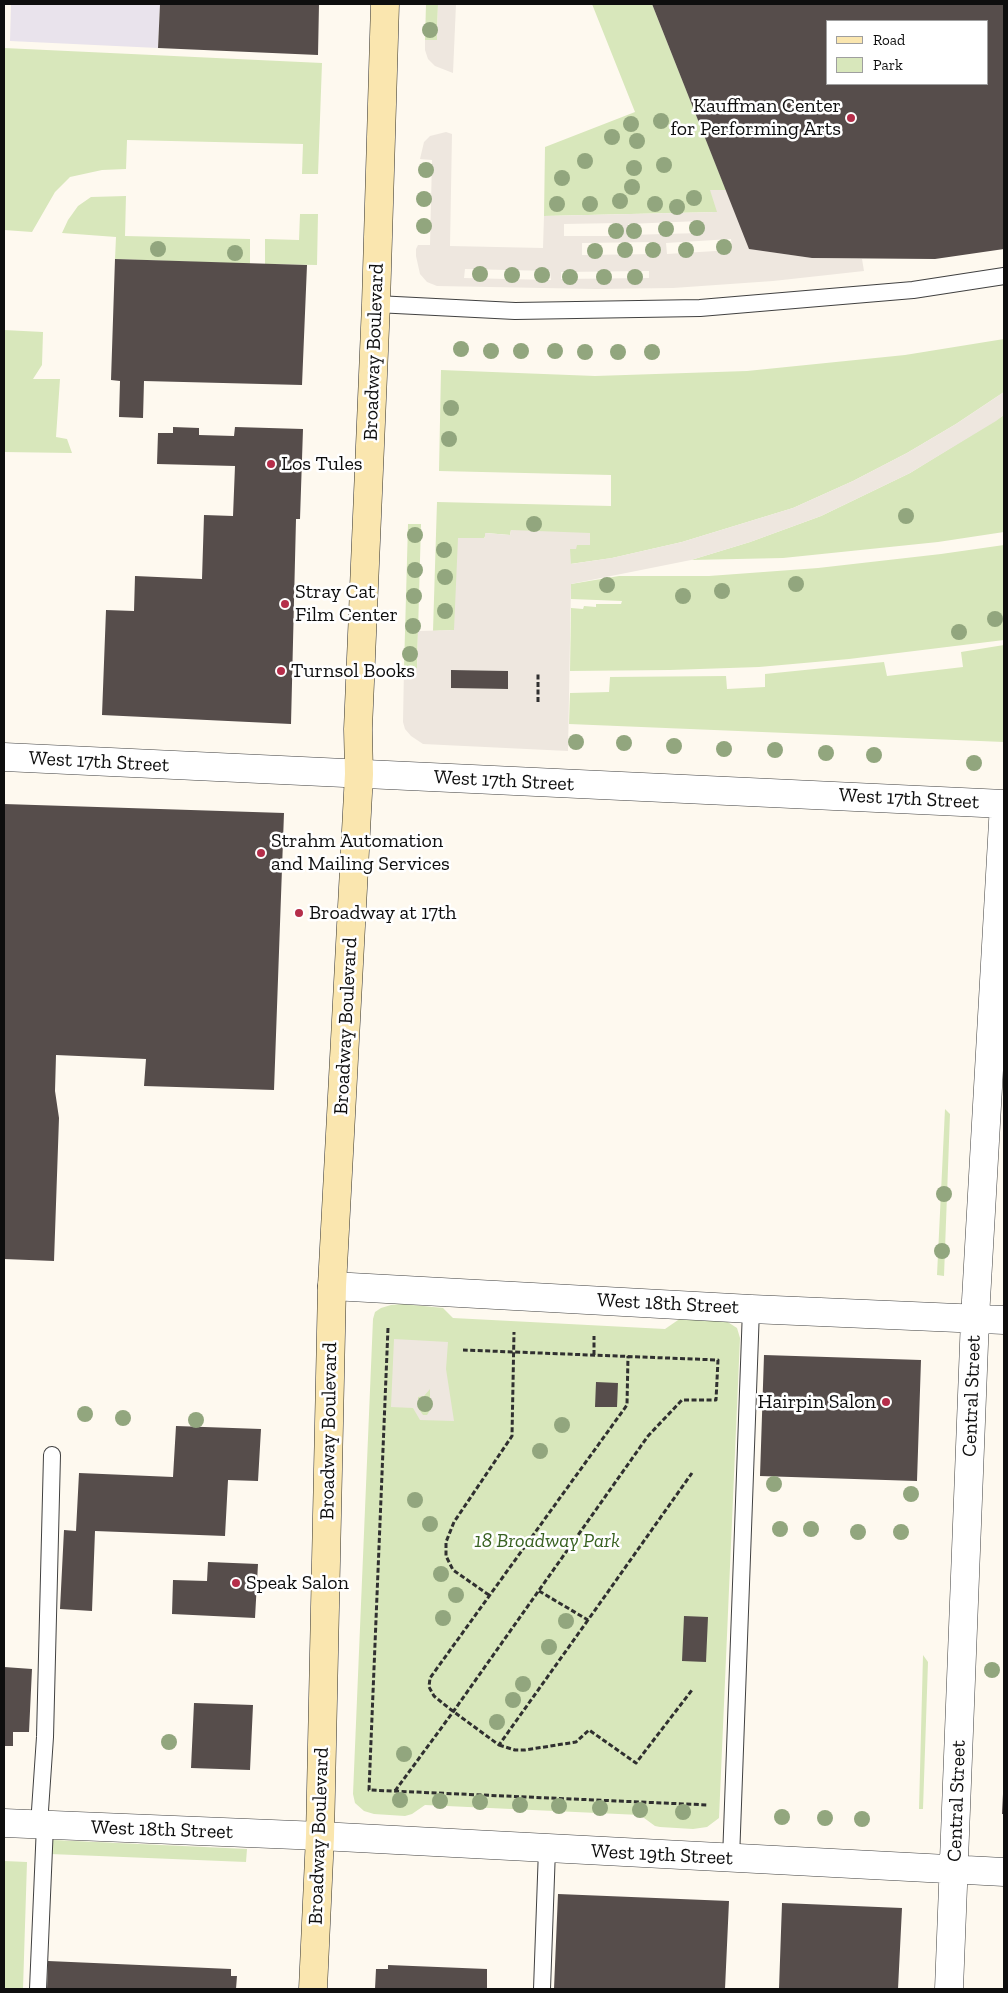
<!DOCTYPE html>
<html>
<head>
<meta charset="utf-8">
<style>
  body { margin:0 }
  #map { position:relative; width:1008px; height:1993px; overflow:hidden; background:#fef9ef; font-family:"Zilla Slab",serif }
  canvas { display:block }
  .frame { position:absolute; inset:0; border:5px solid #0e0e0e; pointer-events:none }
  .legend { position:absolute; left:826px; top:20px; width:162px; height:65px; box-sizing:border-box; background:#fff; border:1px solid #9f9f9f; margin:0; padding:6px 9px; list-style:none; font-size:15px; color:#0e0e0e }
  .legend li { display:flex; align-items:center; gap:10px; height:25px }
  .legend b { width:25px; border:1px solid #9f9f9f }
</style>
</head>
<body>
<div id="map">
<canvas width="1008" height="1993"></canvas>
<div class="frame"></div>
<ul class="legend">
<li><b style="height:6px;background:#fae6af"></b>Road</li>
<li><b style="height:14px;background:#d8e7bb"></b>Park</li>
</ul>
</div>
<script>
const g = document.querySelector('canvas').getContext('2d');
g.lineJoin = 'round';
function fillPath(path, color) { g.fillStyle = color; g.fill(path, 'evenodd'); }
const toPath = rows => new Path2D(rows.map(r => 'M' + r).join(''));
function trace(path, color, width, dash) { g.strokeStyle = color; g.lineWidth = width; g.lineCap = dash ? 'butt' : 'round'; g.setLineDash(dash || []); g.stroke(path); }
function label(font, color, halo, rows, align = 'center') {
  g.font = font + ' "Zilla Slab",serif'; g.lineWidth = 5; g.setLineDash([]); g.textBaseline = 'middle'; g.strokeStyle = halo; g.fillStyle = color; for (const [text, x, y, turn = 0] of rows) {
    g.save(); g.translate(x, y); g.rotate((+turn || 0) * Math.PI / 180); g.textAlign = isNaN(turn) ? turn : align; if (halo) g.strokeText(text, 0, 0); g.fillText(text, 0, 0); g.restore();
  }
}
const industrial = toPath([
  [11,4,160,4,158,48,10,41]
]);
const green = toPath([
  [426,4,438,4,437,40,425,40],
  [592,4,652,4,726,190,718,212,544,216,545,147,635,112],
  [4,48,322,63,318,174,302,174,303,144,127,140,126,169,102,170,70,177,55,192,32,232,4,230],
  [126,196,125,236,250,239,250,264,115,259,116,237,62,233,68,220,78,206,91,197],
  [300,214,318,214,317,265,265,264,265,239,299,240],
  [4,330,43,332,42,365,33,379,60,379,56,437,67,439,72,453,4,452],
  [1004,339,1004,392,956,424,907,453,853,481,793,508,682,542,612,558,570,564,570,549,511,530,510,535,486,533,454,630,433,631,437,502,611,506,611,475,439,471,441,370,595,376,747,371,905,355],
  [1004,415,1004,532,938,542,783,558,691,560,750,542,821,516,910,473],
  [408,524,421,524,417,668,404,668],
  [1004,545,1004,640,849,659,759,667,670,670,570,671,571,608,583,609,584,606,596,607,596,604,621,604,622,601,571,599,571,584,619,576,709,576,818,568,941,554],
  [1004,645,1004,742,569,724,570,693,609,692,610,677,726,676,727,689,765,687,765,674,884,662,887,676,963,667,961,652],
  [945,1109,950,1114,944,1276,937,1275],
  [403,1304,443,1308,453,1318,665,1329,681,1318,726,1321,737,1328,740,1338,719,1818,707,1827,693,1829,660,1827,655,1826,640,1815,425,1805,412,1814,405,1816,374,1814,364,1811,355,1803,353,1794,373,1319,375,1312,381,1308,391,1305],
  [923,1655,928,1662,923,1809,919,1809],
  [53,1840,247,1849,246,1862,50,1854,50,1845],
  [4,1861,27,1862,23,1989,4,1989]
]);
const plaza = toPath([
  [438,4,456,4,453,73,435,66,428,59,425,50,425,40,437,40],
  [446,132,452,134,450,246,543,248,544,216,717,212,710,190,726,190,750,249,812,258,862,259,864,271,773,281,673,288,596,289,437,286,427,282,420,274,416,256,416,249,418,245,430,245,432,160,420,159,424,142,430,136],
  [700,221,700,233,628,235,628,224],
  [618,223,618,236,564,236,564,224],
  [731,239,732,250,667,254,666,243],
  [657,242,657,254,582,255,582,243],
  [465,269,550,271,551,280,464,278],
  [649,271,649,278,561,279,561,272],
  [1004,392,1004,415,996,421,910,473,821,516,750,542,691,560,571,584,568,751,423,744,411,736,405,729,403,722,404,668,417,668,418,631,454,630,458,538,485,538,485,533,510,535,511,530,590,533,590,545,577,545,576,549,570,549,571,564,612,558,682,542,793,508,853,481,907,453,956,424],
  [451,670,508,671,507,689,451,688],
  [394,1339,448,1342,446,1369,454,1421,420,1420,413,1408,391,1407],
  [430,1389,430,1407,432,1407,427,1415,423,1415,418,1408,418,1397,424,1396]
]);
const building = toPath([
  [160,4,319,4,318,55,158,48],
  [652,4,1004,4,1004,249,935,259,812,258,749,249],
  [827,21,987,21,987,84,827,84],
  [115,259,307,265,302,385,144,381,143,418,119,417,120,381,111,380],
  [173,427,199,428,199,435,234,436,235,427,303,429,300,519,296,519,291,724,102,715,106,610,134,611,135,576,202,579,204,515,233,516,235,466,157,464,158,433,173,433],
  [451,670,508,671,508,689,451,688],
  [4,804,284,813,274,1090,144,1086,146,1059,56,1055,55,1091,59,1118,54,1261,4,1259],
  [764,1355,921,1360,917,1481,760,1476],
  [596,1382,618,1383,617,1407,595,1407],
  [176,1426,261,1429,258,1481,228,1480,225,1536,95,1531,92,1611,60,1609,64,1530,76,1531,79,1473,173,1477],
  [208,1562,258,1564,255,1618,172,1614,173,1580,207,1581],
  [684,1616,708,1617,706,1662,682,1661],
  [4,1667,32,1669,29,1732,13,1732,13,1746,4,1746],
  [194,1703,253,1705,250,1770,191,1768],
  [1003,1794,1004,1795,1004,1814,1002,1814],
  [558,1894,729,1901,725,1989,554,1989],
  [782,1903,902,1908,898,1989,779,1989],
  [48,1961,231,1969,231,1976,237,1976,236,1989,47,1989],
  [388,1965,487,1969,487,1989,375,1989,376,1969,388,1969]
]);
const path = toPath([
  [538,702,538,674],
  [388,1328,369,1790,708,1805],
  [594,1355,594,1336],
  [539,1591,588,1620,692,1473],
  [489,1595,453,1570,446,1556,446,1542,454,1522,512,1436,514,1332],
  [588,1620,499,1745,450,1709,434,1696,429,1687,430,1678,627,1405,628,1356],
  [499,1745,515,1750,525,1750,576,1742,589,1730,636,1763,692,1690],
  [395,1791,453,1712,648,1436,682,1400,716,1400,718,1360,463,1350]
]);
const lane = toPath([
  [376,304,515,311,700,308,913,290,1004,276],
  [39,1825,45,1737,52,1455],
  [731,1859,751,1309],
  [38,1989,45,1825],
  [542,1989,547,1849]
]);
const street = toPath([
  [4,757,1004,804],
  [332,1286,751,1309,1004,1320],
  [4,1823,320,1836,1004,1872],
  [949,1989,975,1318,1004,804]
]);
const secondary = toPath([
  [313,1989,320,1836,332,1286,359,774,358,729,376,304,385,4]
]);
const trees = [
  [430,30],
  [661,121],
  [631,124],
  [612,137],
  [637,141],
  [585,161],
  [664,165],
  [634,168],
  [426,170],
  [562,178],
  [632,187],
  [694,198],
  [424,199],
  [620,201],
  [557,204],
  [590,204],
  [655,204],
  [677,207],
  [424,226],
  [697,228],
  [666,229],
  [616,231],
  [634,231],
  [724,247],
  [158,249],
  [625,250],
  [653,250],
  [686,250],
  [595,251],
  [235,253],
  [480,274],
  [512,275],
  [542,275],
  [570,277],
  [604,277],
  [635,277],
  [461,349],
  [491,351],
  [521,351],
  [555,351],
  [585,352],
  [618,352],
  [652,352],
  [451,408],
  [449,439],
  [906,516],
  [534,524],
  [415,535],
  [444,550],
  [415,570],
  [445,577],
  [796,584],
  [607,585],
  [722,591],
  [414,596],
  [683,596],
  [445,611],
  [995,619],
  [413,626],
  [959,632],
  [410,654],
  [576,742],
  [624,743],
  [674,746],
  [724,749],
  [775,750],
  [826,753],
  [874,755],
  [974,763],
  [944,1194],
  [942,1251],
  [425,1404],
  [85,1414],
  [123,1418],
  [196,1420],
  [562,1425],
  [540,1451],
  [774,1484],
  [911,1494],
  [415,1500],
  [430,1524],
  [780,1529],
  [811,1529],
  [858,1532],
  [901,1532],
  [441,1574],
  [456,1595],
  [443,1618],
  [566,1621],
  [549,1647],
  [992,1670],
  [523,1684],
  [513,1700],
  [497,1722],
  [169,1742],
  [404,1754],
  [400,1800],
  [440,1801],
  [480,1802],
  [520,1805],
  [559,1806],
  [600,1808],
  [640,1810],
  [683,1812],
  [782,1817],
  [825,1818],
  [862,1819]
];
const markers = [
  [851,118,5,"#b52e4a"],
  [271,464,5,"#b52e4a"],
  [285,604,5,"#b52e4a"],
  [281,671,5,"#b52e4a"],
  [261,853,5,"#b52e4a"],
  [299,913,5,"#b52e4a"],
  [886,1402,5,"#b52e4a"],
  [236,1583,5,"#b52e4a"]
];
const poiNames = [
  ["Kauffman Center",841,106,"right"],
  ["for Performing Arts",841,129,"right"],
  ["Los Tules",281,464],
  ["Stray Cat",295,592],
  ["Film Center",295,615],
  ["Turnsol Books",291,671],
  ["Strahm Automation",271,841],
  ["and Mailing Services",271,864],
  ["Broadway at 17th",309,913],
  ["Hairpin Salon",876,1402,"right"],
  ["Speak Salon",246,1583]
];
const streetNames = [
  ["Broadway Boulevard",374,352,-88],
  ["West 17th Street",99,762,3],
  ["West 17th Street",504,781,3],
  ["West 17th Street",909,799,3],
  ["Broadway Boulevard",346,1026,-87],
  ["West 18th Street",668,1304,3],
  ["Central Street",972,1396,-88],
  ["Broadway Boulevard",329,1431,-89],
  ["Central Street",957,1801,-88],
  ["West 18th Street",162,1830,2],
  ["Broadway Boulevard",319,1836,-88],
  ["West 19th Street",662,1855,3]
];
const parkNames = [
  ["18 Broadway Park",547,1541]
];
fillPath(industrial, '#e9e3ec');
fillPath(green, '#d8e7bb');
fillPath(plaza, '#eee7df');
fillPath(building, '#564d4b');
trace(lane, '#414141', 18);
trace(street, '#414141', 29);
trace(secondary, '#303030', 29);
trace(path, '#303030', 3, [5, 2.5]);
trace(lane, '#fff', 16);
trace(street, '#fff', 28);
trace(secondary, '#fae6af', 28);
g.fillStyle = '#92a67e';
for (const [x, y] of trees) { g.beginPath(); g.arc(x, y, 8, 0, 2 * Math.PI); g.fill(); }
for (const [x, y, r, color] of markers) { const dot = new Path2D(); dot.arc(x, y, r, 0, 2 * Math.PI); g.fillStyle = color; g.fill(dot); trace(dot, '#fff', 2); }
label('20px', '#0e0e0e', '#fff', poiNames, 'left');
label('20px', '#0e0e0e', '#fff', streetNames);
label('italic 20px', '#396222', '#fff', parkNames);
</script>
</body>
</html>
